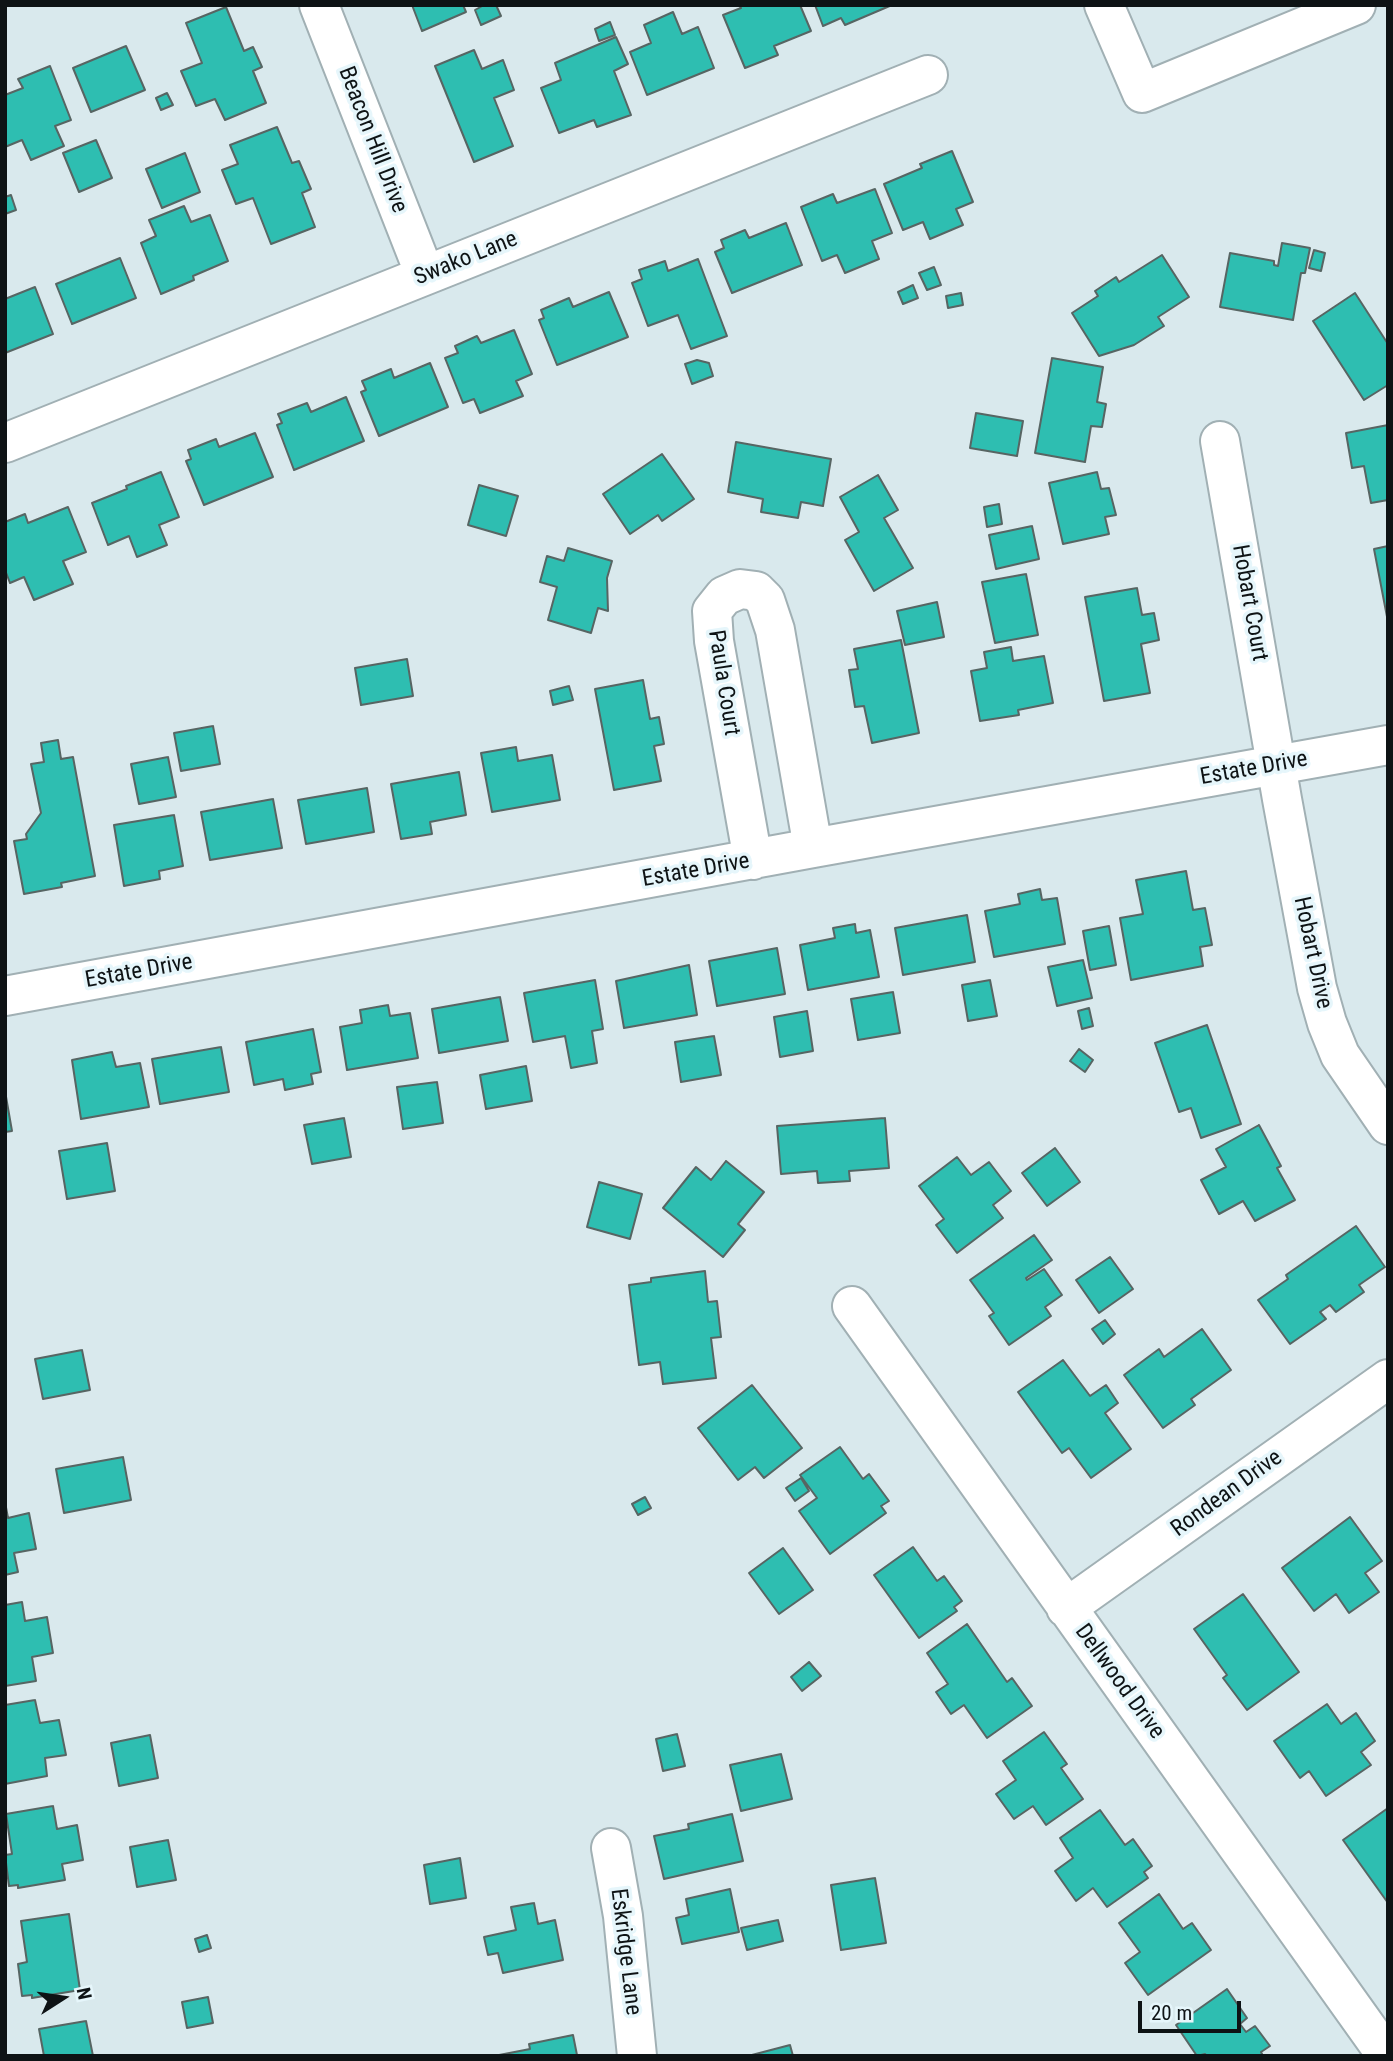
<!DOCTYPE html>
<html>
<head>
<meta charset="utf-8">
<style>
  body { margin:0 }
  #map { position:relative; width:1393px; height:2061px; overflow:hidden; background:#d9e9ed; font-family:"Roboto Condensed",sans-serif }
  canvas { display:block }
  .frame { position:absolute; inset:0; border:7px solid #0e1315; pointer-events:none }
  .north { position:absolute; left:28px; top:1963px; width:70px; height:70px; -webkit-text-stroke:5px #e6f6fb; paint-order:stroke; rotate:78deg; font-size:19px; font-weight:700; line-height:28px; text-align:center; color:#0e1315 }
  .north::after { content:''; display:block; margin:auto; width:24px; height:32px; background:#0e1315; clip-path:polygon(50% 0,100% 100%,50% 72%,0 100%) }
  .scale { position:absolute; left:1138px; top:2001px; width:103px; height:32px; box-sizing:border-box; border:4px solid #0e1315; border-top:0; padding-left:9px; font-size:21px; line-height:24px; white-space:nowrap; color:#0e1315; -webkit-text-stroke:5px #e6f6fb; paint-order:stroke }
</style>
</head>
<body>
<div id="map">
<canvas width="1393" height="2061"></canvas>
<div class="frame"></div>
<div class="north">N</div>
<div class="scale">20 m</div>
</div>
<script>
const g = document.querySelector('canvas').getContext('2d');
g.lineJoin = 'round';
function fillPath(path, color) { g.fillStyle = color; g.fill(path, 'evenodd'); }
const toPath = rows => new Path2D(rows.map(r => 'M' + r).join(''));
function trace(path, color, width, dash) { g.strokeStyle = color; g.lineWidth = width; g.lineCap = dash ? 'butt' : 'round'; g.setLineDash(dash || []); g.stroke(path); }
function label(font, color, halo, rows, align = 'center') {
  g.font = font + ' "Roboto Condensed",sans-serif'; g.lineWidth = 7; g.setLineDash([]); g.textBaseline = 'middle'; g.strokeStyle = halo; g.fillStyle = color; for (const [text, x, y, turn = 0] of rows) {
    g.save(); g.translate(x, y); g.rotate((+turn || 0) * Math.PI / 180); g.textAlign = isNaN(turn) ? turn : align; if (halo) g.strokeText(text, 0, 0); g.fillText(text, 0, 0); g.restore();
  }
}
const building = toPath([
  [412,5,463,5,466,12,422,31,412,5],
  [484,5,496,5,501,16,481,25,475,10,484,5],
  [739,5,800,5,811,31,774,46,778,55,745,68,723,15,741,8,739,5],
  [815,5,892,5,845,25,841,18,823,26,815,5],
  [226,7,244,51,253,47,262,67,253,71,266,103,225,120,215,99,196,106,181,71,202,63,186,23,226,7],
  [673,12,682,34,698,27,714,68,647,95,630,52,651,43,644,25,673,12],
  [610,22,615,35,599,41,595,29,610,22],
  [616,37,628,64,614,71,631,115,597,127,594,120,559,133,541,88,561,80,555,63,616,37],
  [126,46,145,90,91,112,73,68,126,46],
  [474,50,482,69,503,60,514,90,494,98,513,146,474,162,435,66,474,50],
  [50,66,71,120,55,126,64,146,31,160,22,140,5,147,5,95,23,88,18,79,50,66],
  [167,93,173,105,161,110,156,98,167,93],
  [277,127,292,163,299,161,311,189,302,193,315,227,271,244,253,198,236,204,222,170,238,164,230,145,277,127],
  [96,140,112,178,79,192,63,153,96,140],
  [952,151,973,202,956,209,963,225,930,239,923,222,903,230,884,184,922,168,920,164,952,151],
  [185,153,200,192,162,208,146,169,185,153],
  [875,189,892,233,872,241,879,259,845,273,837,255,822,261,801,207,833,194,837,203,875,189],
  [11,195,16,210,5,214,5,197,11,195],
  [184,206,191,222,210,215,228,261,193,276,194,280,161,294,141,243,156,236,149,220,184,206],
  [786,223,802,265,732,293,715,252,724,248,721,240,745,230,749,238,786,223],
  [1282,243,1310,248,1305,273,1301,273,1293,320,1220,307,1230,253,1274,261,1274,265,1278,266,1282,243],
  [1314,250,1325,253,1321,271,1309,268,1314,250],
  [1162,255,1189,297,1158,317,1164,326,1134,345,1099,356,1072,313,1098,296,1095,291,1116,277,1119,282,1162,255],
  [120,258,136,298,72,324,56,284,120,258],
  [698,259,727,336,691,349,678,315,648,326,632,283,642,279,639,270,665,261,668,271,698,259],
  [934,267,941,285,927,290,919,273,934,267],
  [913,285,918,298,903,304,898,292,913,285],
  [35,287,53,334,5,353,5,299,35,287],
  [609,292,628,337,557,365,539,320,544,318,541,310,569,298,573,307,609,292],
  [961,293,963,305,948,308,946,296,961,293],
  [1355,293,1388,344,1388,385,1364,400,1313,321,1355,293],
  [514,330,532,374,516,381,523,396,480,413,474,399,463,403,445,358,458,353,455,346,477,336,481,343,514,330],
  [1052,358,1103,367,1097,402,1106,404,1102,427,1091,426,1085,462,1035,453,1052,358],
  [697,360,709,363,713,376,692,384,685,364,697,360],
  [430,363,448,407,379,436,361,392,366,390,362,381,391,369,394,378,430,363],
  [346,397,364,441,294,470,277,425,282,423,278,414,307,403,311,412,346,397],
  [976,413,1023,421,1017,456,970,448,976,413],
  [1388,425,1388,500,1371,503,1364,466,1352,468,1346,433,1388,425],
  [255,433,273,477,204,505,186,461,191,459,188,450,216,439,219,447,255,433],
  [736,442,831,459,823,506,801,502,798,518,761,512,763,499,728,492,736,442],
  [662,454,694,499,662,521,658,515,630,534,603,494,662,454],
  [161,472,179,517,159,525,167,545,137,557,129,536,108,545,92,503,127,489,126,486,161,472],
  [1097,472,1101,489,1109,488,1116,515,1105,517,1109,534,1063,544,1049,483,1097,472],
  [878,475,898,510,884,518,913,568,874,591,845,540,859,532,840,497,878,475],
  [479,485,518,496,506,536,468,525,479,485],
  [999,504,1002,524,987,527,984,507,999,504],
  [68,507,86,552,63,561,73,584,34,600,24,577,10,583,5,570,5,522,25,514,28,523,68,507],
  [1032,526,1039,559,996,569,989,535,1032,526],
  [1388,546,1388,622,1374,549,1388,546],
  [568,548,612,561,607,578,608,611,598,608,591,633,548,620,557,587,540,582,547,556,564,561,568,548],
  [1026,574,1038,635,995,643,982,582,1026,574],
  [1137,588,1142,615,1154,613,1159,640,1141,644,1150,693,1104,701,1085,597,1137,588],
  [937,602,944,637,905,645,897,611,937,602],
  [901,640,919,733,872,743,864,706,855,707,849,670,858,669,854,649,901,640],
  [1011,647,1013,661,1044,656,1053,703,1018,710,1019,715,980,721,971,671,987,668,984,652,1011,647],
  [407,659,413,696,361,705,355,668,407,659],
  [643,680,650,719,659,717,664,744,654,746,661,781,614,790,595,689,643,680],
  [569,686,573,700,553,705,550,691,569,686],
  [213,726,220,764,181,771,174,733,213,726],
  [58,740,61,759,73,757,95,876,61,883,62,887,24,894,14,841,27,839,26,834,41,813,31,764,44,762,41,743,58,740],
  [516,747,518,761,552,755,560,800,492,812,481,753,516,747],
  [168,757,176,797,139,804,131,764,168,757],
  [459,772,466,815,430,822,432,834,401,839,391,784,459,772],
  [367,788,374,832,306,844,298,800,367,788],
  [273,799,282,848,210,860,201,812,273,799],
  [174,815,183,866,159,871,160,879,124,886,114,825,174,815],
  [1186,871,1193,910,1205,908,1212,945,1200,947,1203,966,1131,980,1120,918,1143,914,1136,880,1186,871],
  [1040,889,1042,900,1057,898,1065,944,994,957,985,911,1020,904,1018,894,1040,889],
  [967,915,975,962,903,975,895,928,967,915],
  [855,924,856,933,870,930,879,977,808,990,800,945,835,938,833,928,855,924],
  [1109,926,1116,965,1090,970,1083,931,1109,926],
  [777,948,785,994,717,1006,709,961,777,948],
  [1083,960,1092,998,1057,1006,1048,967,1083,960],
  [689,965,697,1015,624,1028,616,981,689,965],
  [595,980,603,1029,592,1031,597,1063,571,1068,565,1036,533,1042,524,993,595,980],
  [990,980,997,1016,968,1021,962,985,990,980],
  [893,992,900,1033,858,1040,851,999,893,992],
  [500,997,508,1041,439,1053,432,1009,500,997],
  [388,1005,390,1016,410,1013,418,1058,347,1070,340,1027,362,1023,360,1010,388,1005],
  [1089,1008,1093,1026,1082,1029,1078,1011,1089,1008],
  [807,1011,813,1051,780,1057,774,1017,807,1011],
  [1207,1025,1241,1124,1201,1138,1191,1108,1179,1112,1155,1043,1207,1025],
  [313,1029,321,1072,311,1074,313,1084,285,1090,283,1079,254,1085,246,1042,313,1029],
  [714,1036,721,1075,681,1082,675,1042,714,1036],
  [221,1047,229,1092,160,1104,152,1059,221,1047],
  [1079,1049,1093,1060,1085,1072,1070,1061,1079,1049],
  [112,1052,116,1067,140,1063,149,1107,81,1119,72,1060,112,1052],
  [526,1066,532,1101,486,1109,480,1075,526,1066],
  [437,1082,443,1123,403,1129,397,1087,437,1082],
  [5,1091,12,1131,5,1132,5,1091],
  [344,1118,351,1157,312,1164,304,1125,344,1118],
  [885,1118,889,1168,849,1171,850,1181,818,1183,817,1171,781,1174,777,1126,885,1118],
  [1259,1125,1281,1166,1277,1168,1295,1200,1255,1221,1243,1201,1219,1214,1201,1180,1226,1167,1216,1149,1259,1125],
  [107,1143,115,1191,67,1199,59,1151,107,1143],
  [1055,1148,1080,1182,1047,1206,1022,1173,1055,1148],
  [957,1157,971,1175,989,1162,1011,1191,993,1205,1003,1218,957,1253,936,1225,944,1219,919,1186,957,1157],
  [726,1161,764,1192,738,1224,745,1230,723,1257,663,1208,696,1167,711,1180,726,1161],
  [599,1182,642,1194,630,1239,587,1227,599,1182],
  [1356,1226,1385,1267,1359,1285,1364,1292,1336,1312,1330,1305,1320,1312,1326,1319,1290,1344,1258,1300,1288,1279,1286,1275,1356,1226],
  [1034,1235,1052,1260,1026,1278,1027,1280,1044,1269,1062,1295,1045,1307,1051,1316,1009,1345,989,1316,994,1313,970,1280,1034,1235],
  [1110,1257,1133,1289,1099,1313,1076,1280,1110,1257],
  [705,1271,708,1302,717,1301,721,1337,711,1338,716,1378,663,1384,660,1362,639,1365,629,1285,651,1282,651,1278,705,1271],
  [1105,1320,1115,1334,1103,1344,1092,1329,1105,1320],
  [1202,1329,1231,1370,1191,1399,1195,1405,1163,1428,1124,1375,1159,1349,1164,1357,1202,1329],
  [82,1350,90,1390,43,1399,35,1359,82,1350],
  [1063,1360,1090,1396,1106,1385,1118,1403,1105,1413,1131,1449,1091,1478,1069,1448,1062,1453,1018,1392,1063,1360],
  [752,1385,802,1448,764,1478,755,1467,738,1480,698,1428,752,1385],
  [840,1447,863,1479,869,1474,889,1501,881,1506,886,1513,830,1554,799,1511,817,1498,800,1475,840,1447],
  [123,1457,131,1500,64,1513,56,1469,123,1457],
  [801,1478,809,1491,795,1501,786,1488,801,1478],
  [645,1497,651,1508,638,1515,632,1504,645,1497],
  [5,1502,8,1518,29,1513,36,1549,14,1553,18,1572,5,1575,5,1502],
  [1350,1517,1382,1561,1365,1573,1379,1592,1349,1613,1336,1594,1314,1611,1282,1568,1350,1517],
  [913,1547,937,1581,944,1576,962,1601,954,1607,957,1611,919,1638,874,1575,913,1547],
  [783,1548,813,1590,779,1614,749,1573,783,1548],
  [1243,1594,1299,1672,1247,1710,1223,1678,1227,1675,1194,1629,1243,1594],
  [22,1602,25,1621,47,1617,53,1653,32,1657,36,1681,5,1686,5,1605,22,1602],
  [967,1624,1007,1682,1012,1678,1032,1706,987,1738,964,1705,951,1714,936,1692,948,1684,927,1653,967,1624],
  [809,1662,821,1676,802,1691,791,1677,809,1662],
  [35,1700,40,1723,59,1720,66,1755,45,1758,47,1776,5,1784,5,1705,35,1700],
  [1327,1704,1341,1724,1356,1713,1375,1741,1361,1752,1371,1765,1326,1796,1309,1771,1300,1778,1274,1741,1327,1704],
  [1044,1732,1067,1764,1061,1768,1083,1799,1046,1825,1033,1806,1014,1819,996,1794,1016,1780,1003,1761,1044,1732],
  [677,1734,685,1766,663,1771,656,1739,677,1734],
  [150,1735,158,1778,119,1786,111,1743,150,1735],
  [781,1754,792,1799,741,1811,730,1765,781,1754],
  [53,1806,57,1829,77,1825,83,1860,62,1864,65,1880,18,1888,18,1885,9,1886,5,1855,12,1854,6,1814,53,1806],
  [1388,1808,1388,1903,1343,1840,1388,1808],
  [1100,1810,1125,1845,1133,1839,1152,1866,1144,1872,1148,1878,1107,1907,1093,1888,1076,1901,1055,1871,1073,1858,1060,1838,1100,1810],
  [732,1814,743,1861,664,1879,654,1836,689,1829,688,1824,732,1814],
  [168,1840,176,1880,137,1887,130,1847,168,1840],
  [460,1858,466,1898,430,1904,424,1865,460,1858],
  [875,1878,886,1943,841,1950,831,1885,875,1878],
  [730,1889,739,1932,682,1944,676,1918,689,1915,686,1899,730,1889],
  [1159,1894,1183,1929,1192,1923,1211,1950,1148,1995,1125,1963,1140,1952,1119,1923,1159,1894],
  [534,1903,538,1924,555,1920,563,1960,503,1973,498,1953,488,1955,484,1937,516,1930,511,1907,534,1903],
  [69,1914,80,1990,32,1998,32,1995,22,1996,18,1964,27,1962,21,1921,69,1914],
  [778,1920,783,1941,747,1950,741,1928,778,1920],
  [207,1935,211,1948,199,1952,195,1939,207,1935],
  [1227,1989,1247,2018,1240,2024,1246,2032,1255,2026,1270,2046,1261,2052,1263,2056,1207,2056,1205,2054,1197,2056,1176,2025,1227,1989],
  [208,1997,213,2023,187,2028,182,2002,208,1997],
  [86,2021,93,2056,44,2056,39,2029,86,2021],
  [573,2035,577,2055,579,2056,494,2056,530,2049,529,2044,573,2035],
  [790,2045,793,2056,748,2056,790,2045]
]);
const minor = toPath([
  [319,5,425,275],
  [1104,5,1142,93,1356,5],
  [1220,441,1282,799,1317,988,1327,1023,1340,1055,1388,1125],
  [5,443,928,75],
  [753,860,714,641,712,611,724,596,740,589,756,591,765,600,775,630,813,848],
  [5,996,813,848,1388,745],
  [852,1306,1387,2056],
  [1066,1608,1388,1379],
  [611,1848,623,1916,637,2056]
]);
const streetNames = [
  ["Beacon Hill Drive",372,140,69],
  ["Swako Lane",466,259,-22],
  ["Hobart Court",1249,603,80],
  ["Paula Court",723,683,81],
  ["Estate Drive",1254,769,-10],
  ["Estate Drive",696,871,-10],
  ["Hobart Drive",1312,953,78],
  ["Estate Drive",139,972,-10],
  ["Rondean Drive",1227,1494,-36],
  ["Dellwood Drive",1119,1682,54],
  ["Eskridge Lane",625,1952,83]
];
fillPath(building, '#2ebeb1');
trace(building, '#576563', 2);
trace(minor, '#a1b0b4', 42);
trace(minor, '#fff', 38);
label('23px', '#0e1315', '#e6f6fb', streetNames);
</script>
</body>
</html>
